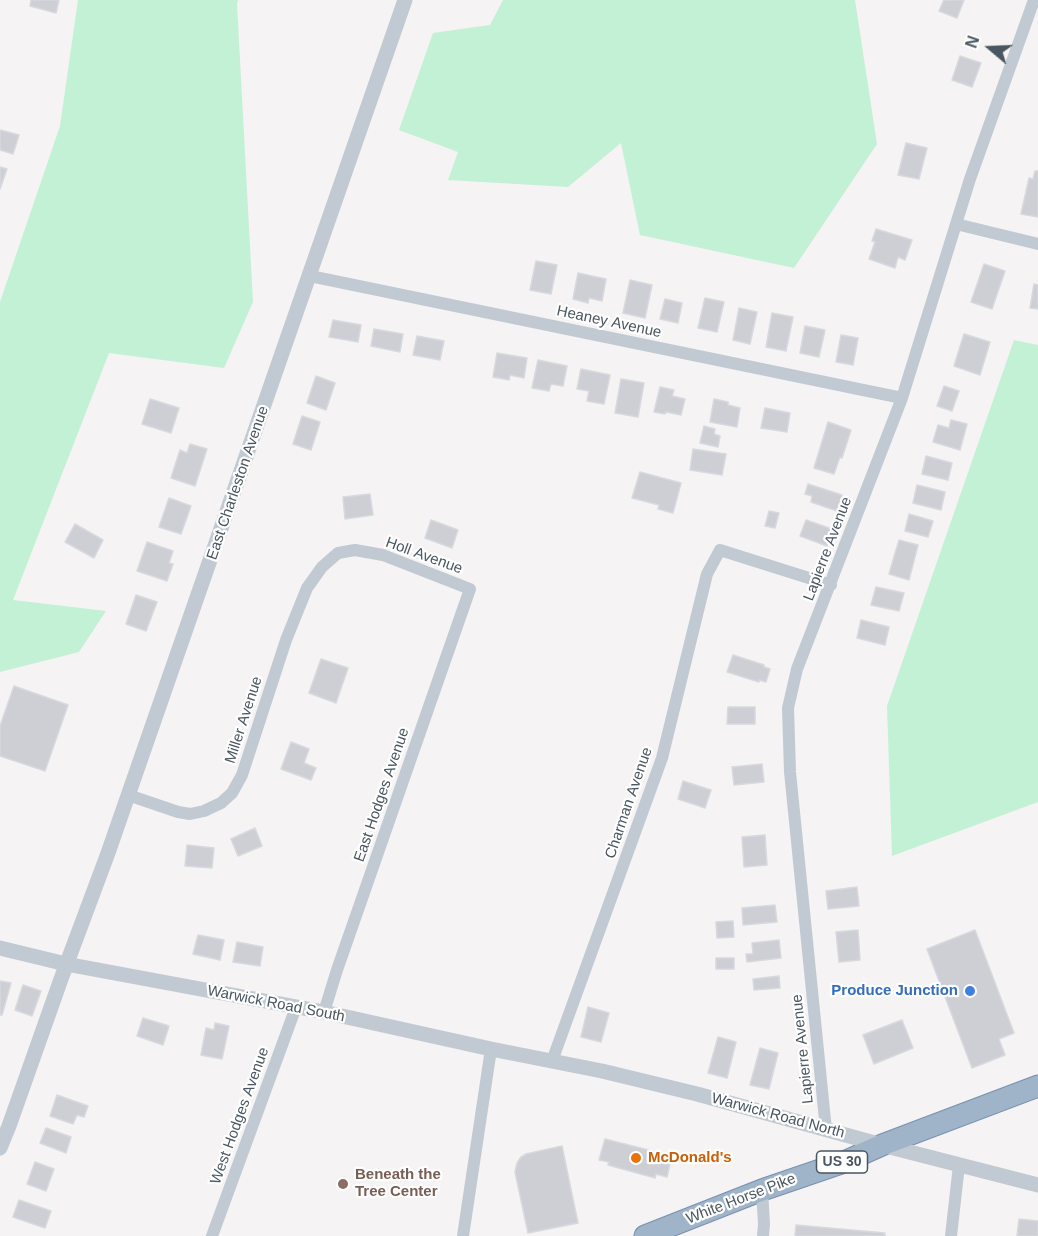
<!DOCTYPE html>
<html>
<head>
<meta charset="utf-8">
<style>
  body { margin:0 }
  #map { position:relative; width:1038px; height:1236px; overflow:hidden; background:#f5f3f3; font-family:Arial,sans-serif }
  canvas { display:block }
  .north { position:absolute; left:960px; top:18px; width:60px; height:60px; -webkit-text-stroke:4px #fff; paint-order:stroke; rotate:289deg; font-size:16px; font-weight:700; line-height:24px; text-align:center; color:#4a5661 }
  .north::after { content:''; display:block; margin:auto; width:21px; height:27px; background:#4a5661; clip-path:polygon(50% 0,100% 100%,50% 72%,0 100%) }
</style>
</head>
<body>
<div id="map">
<canvas width="1038" height="1236"></canvas>
<div class="north">N</div>
</div>
<script>
const g = document.querySelector('canvas').getContext('2d');
g.lineJoin = 'round';
function fillPath(path, color) { g.fillStyle = color; g.fill(path, 'evenodd'); }
const toPath = rows => new Path2D(rows.map(r => 'M' + r).join(''));
function trace(path, color, width, dash) { g.strokeStyle = color; g.lineWidth = width; g.lineCap = dash ? 'butt' : 'round'; g.setLineDash(dash || []); g.stroke(path); }
function label(font, color, halo, rows, align = 'center') {
  g.font = font + ' Arial,sans-serif'; g.lineWidth = 4.5; g.setLineDash([]); g.textBaseline = 'middle'; g.strokeStyle = halo; g.fillStyle = color; for (const [text, x, y, turn = 0] of rows) {
    g.save(); g.translate(x, y); g.rotate((+turn || 0) * Math.PI / 180); g.textAlign = isNaN(turn) ? turn : align; if (halo) g.strokeText(text, 0, 0); g.fillText(text, 0, 0); g.restore();
  }
}
const green = toPath([
  [78,0,238,0,237,4,253,302,224,368,109,353,13,600,106,611,79,652,0,672,0,302,60,126],
  [503,0,855,0,877,144,794,268,640,235,621,143,568,187,448,180,458,152,399,130,433,33,490,25],
  [1014,340,1038,345,1038,802,892,856,887,706]
]);
const building = toPath([
  [31,0,59,0,56,13,30,6,31,0],
  [944,0,964,0,957,18,939,11,944,0],
  [960,56,981,63,972,87,952,80,960,56],
  [0,130,19,135,13,154,0,150,0,130],
  [906,143,927,148,919,179,898,175,906,143],
  [0,167,7,169,0,189,0,167],
  [1035,171,1038,171,1038,217,1021,214,1029,178,1033,179,1035,171],
  [876,229,912,240,905,260,898,257,895,268,869,259,875,242,872,241,876,229],
  [536,261,557,265,551,294,530,290,536,261],
  [984,264,1005,271,992,309,971,302,984,264],
  [578,273,606,279,602,301,589,298,588,303,573,299,578,273],
  [630,280,652,285,645,318,623,313,630,280],
  [1034,284,1038,285,1038,309,1030,308,1034,284],
  [705,298,724,302,717,332,698,328,705,298],
  [665,299,682,303,678,323,660,319,665,299],
  [739,308,757,312,750,344,733,340,739,308],
  [772,313,793,317,786,351,766,347,772,313],
  [333,320,361,325,358,342,329,337,333,320],
  [805,326,825,330,819,357,800,353,805,326],
  [374,329,403,334,400,352,371,346,374,329],
  [964,334,990,342,980,375,954,366,964,334],
  [841,335,858,338,853,365,836,362,841,335],
  [417,336,444,341,440,360,413,355,417,336],
  [497,353,527,358,524,378,510,375,509,380,493,377,497,353],
  [538,360,567,366,563,386,551,384,549,391,532,388,538,360],
  [581,369,610,375,604,404,587,401,589,391,577,389,581,369],
  [316,376,335,383,326,410,307,403,316,376],
  [621,379,644,383,638,417,615,413,621,379],
  [944,386,959,391,952,411,937,406,944,386],
  [660,387,674,390,672,396,685,399,681,415,666,412,665,414,654,412,660,387],
  [150,399,179,408,171,433,142,424,150,399],
  [714,399,728,402,728,405,740,408,737,427,710,422,714,399],
  [765,408,790,413,787,432,761,428,765,408],
  [302,416,320,422,311,450,293,444,302,416],
  [951,420,967,424,960,450,933,442,938,425,949,428,951,420],
  [828,422,851,430,842,458,840,457,834,474,814,468,828,422],
  [704,426,715,429,714,434,720,436,718,447,700,443,704,426],
  [190,444,207,449,195,486,171,478,180,450,187,453,190,444],
  [693,449,726,454,722,475,690,470,693,449],
  [926,456,952,463,948,480,922,474,926,456],
  [640,472,681,483,673,513,658,509,659,505,632,498,640,472],
  [808,484,842,495,837,511,811,502,812,496,805,494,808,484],
  [917,485,945,492,941,510,913,503,917,485],
  [370,494,373,515,345,519,343,497,370,494],
  [169,498,191,506,181,534,159,527,169,498],
  [769,511,779,513,775,528,765,526,769,511],
  [909,514,933,521,928,537,905,531,909,514],
  [431,520,458,530,452,548,425,538,431,520],
  [806,520,832,529,827,546,800,536,806,520],
  [75,524,103,540,94,558,65,542,75,524],
  [899,540,918,545,909,580,889,574,899,540],
  [147,542,173,551,169,563,173,564,167,581,137,571,147,542],
  [876,587,904,593,899,611,871,605,876,587],
  [136,595,157,602,146,631,126,624,136,595],
  [861,620,889,627,885,645,857,638,861,620],
  [733,655,764,665,764,667,770,669,766,682,759,680,759,682,727,672,733,655],
  [321,659,348,668,336,703,309,693,321,659],
  [14,686,68,705,45,771,0,756,0,726,14,686],
  [728,707,755,707,755,724,727,724,728,707],
  [291,742,309,749,304,763,316,768,311,780,281,769,291,742],
  [762,764,764,782,734,785,732,767,762,764],
  [683,781,711,790,705,808,678,799,683,781],
  [255,828,262,846,238,856,231,839,255,828],
  [765,835,767,865,744,867,742,837,765,835],
  [187,845,214,848,212,868,185,866,187,845],
  [857,887,859,906,828,909,826,891,857,887],
  [775,905,777,922,743,925,742,908,775,905],
  [733,921,734,937,717,938,716,922,733,921],
  [858,930,860,960,839,962,836,932,858,930],
  [975,930,1014,1033,999,1039,1005,1055,972,1068,927,949,975,930],
  [198,935,224,940,220,960,193,954,198,935],
  [779,940,781,958,747,962,746,954,753,954,752,943,779,940],
  [237,942,263,947,260,966,233,962,237,942],
  [716,958,734,958,734,969,716,969,716,958],
  [779,976,780,988,754,990,753,979,779,976],
  [0,981,11,983,2,1015,0,1015,0,981],
  [23,985,41,991,32,1016,15,1010,23,985],
  [588,1007,609,1013,601,1042,581,1037,588,1007],
  [143,1018,169,1026,163,1045,137,1036,143,1018],
  [902,1020,913,1048,874,1064,863,1035,902,1020],
  [215,1023,229,1026,222,1059,201,1055,206,1028,214,1030,215,1023],
  [718,1037,736,1042,727,1078,708,1073,718,1037],
  [760,1048,778,1053,769,1089,750,1085,760,1048],
  [57,1095,88,1106,84,1117,77,1115,73,1124,50,1116,57,1095],
  [46,1128,71,1137,66,1153,40,1143,46,1128],
  [605,1139,672,1156,667,1177,656,1174,655,1178,608,1165,609,1162,599,1160,605,1139],
  [562,1146,578,1223,528,1233,515,1172,517,1163,521,1157,526,1154,562,1146],
  [35,1162,54,1169,46,1191,27,1184,35,1162],
  [19,1200,51,1211,45,1228,13,1217,19,1200],
  [1019,1219,1038,1221,1038,1236,1017,1236,1019,1219],
  [796,1225,885,1233,885,1236,795,1236,796,1225]
]);
const minor = toPath([
  [956,224,1038,244],
  [310,276,902,398],
  [128,795,178,812,190,814,204,811,221,803,232,793,242,775,286,640,307,588,322,567,338,553,355,550,383,555,470,589,337,970,324,1012],
  [552,1061,662,758,707,574,720,550,831,585],
  [826,1130,790,772,788,708,797,669,902,398,970,179,1034,0],
  [762,1190,764,1224,763,1236],
  [212,1236,296,1007],
  [463,1236,491,1049],
  [951,1236,959,1165]
]);
const tertiary = toPath([
  [0,948,66,964,324,1012,491,1049,602,1071,697,1094,882,1145,1038,1185],
  [0,1148,9,1126,61,979,108,853,405,0]
]);
const trunk = toPath([
  [645,1236,762,1190,844,1162,882,1145,1038,1086]
]);
const markers = [
  [970,991,6,"#3f7fe0"],
  [636,1158,6,"#e8710a"],
  [343,1184,6,"#8d6e63"]
];
const shields = [
  [842,1162,51]
];
const shieldNames = [
  ["US 30",842,1162]
];
const streetNames = [
  ["Heaney Avenue",609,322,12],
  ["East Charleston Avenue",238,483,-71],
  ["Lapierre Avenue",828,549,-69],
  ["Holl Avenue",424,556,20],
  ["Miller Avenue",244,720,-72],
  ["East Hodges Avenue",382,795,-71],
  ["Charman Avenue",629,803,-71],
  ["Warwick Road South",276,1004,11],
  ["Lapierre Avenue",803,1049,-96],
  ["West Hodges Avenue",240,1116,-70],
  ["Warwick Road North",778,1116,15],
  ["White Horse Pike",741,1199,-21]
];
const shopNames = [
  ["Produce Junction",958,991]
];
const foodNames = [
  ["McDonald's",648,1158]
];
const educationNames = [
  ["Beneath the",355,1175],
  ["Tree Center",355,1192]
];
fillPath(green, '#c3f1d5');
fillPath(building, '#cdcfd5');
trace(building, '#d7d9de', 1.5);
trace(trunk, '#7690ad', 23);
trace(minor, '#c1cad2', 12);
trace(tertiary, '#c1cad2', 15);
trace(trunk, '#9fb4c9', 21);
for (const [x, y, r, color] of markers) { const dot = new Path2D(); dot.arc(x, y, r, 0, 2 * Math.PI); g.fillStyle = color; g.fill(dot); trace(dot, '#fff', 2); }
for (const [x, y, w] of shields) { const box = new Path2D(); box.roundRect(x - w / 2, y - 11, w, 22, 4.5); g.fillStyle = '#fff'; g.fill(box); trace(box, '#4a5661', 1.5); }
label('bold 14px', '#4a5661', null, shieldNames);
label('15px', '#4a5661', '#fff', streetNames);
label('bold 15px', '#366cbe', '#fff', shopNames, 'right');
label('bold 15px', '#c56008', '#fff', foodNames, 'left');
label('bold 15px', '#785e54', '#fff', educationNames, 'left');
</script>
</body>
</html>
